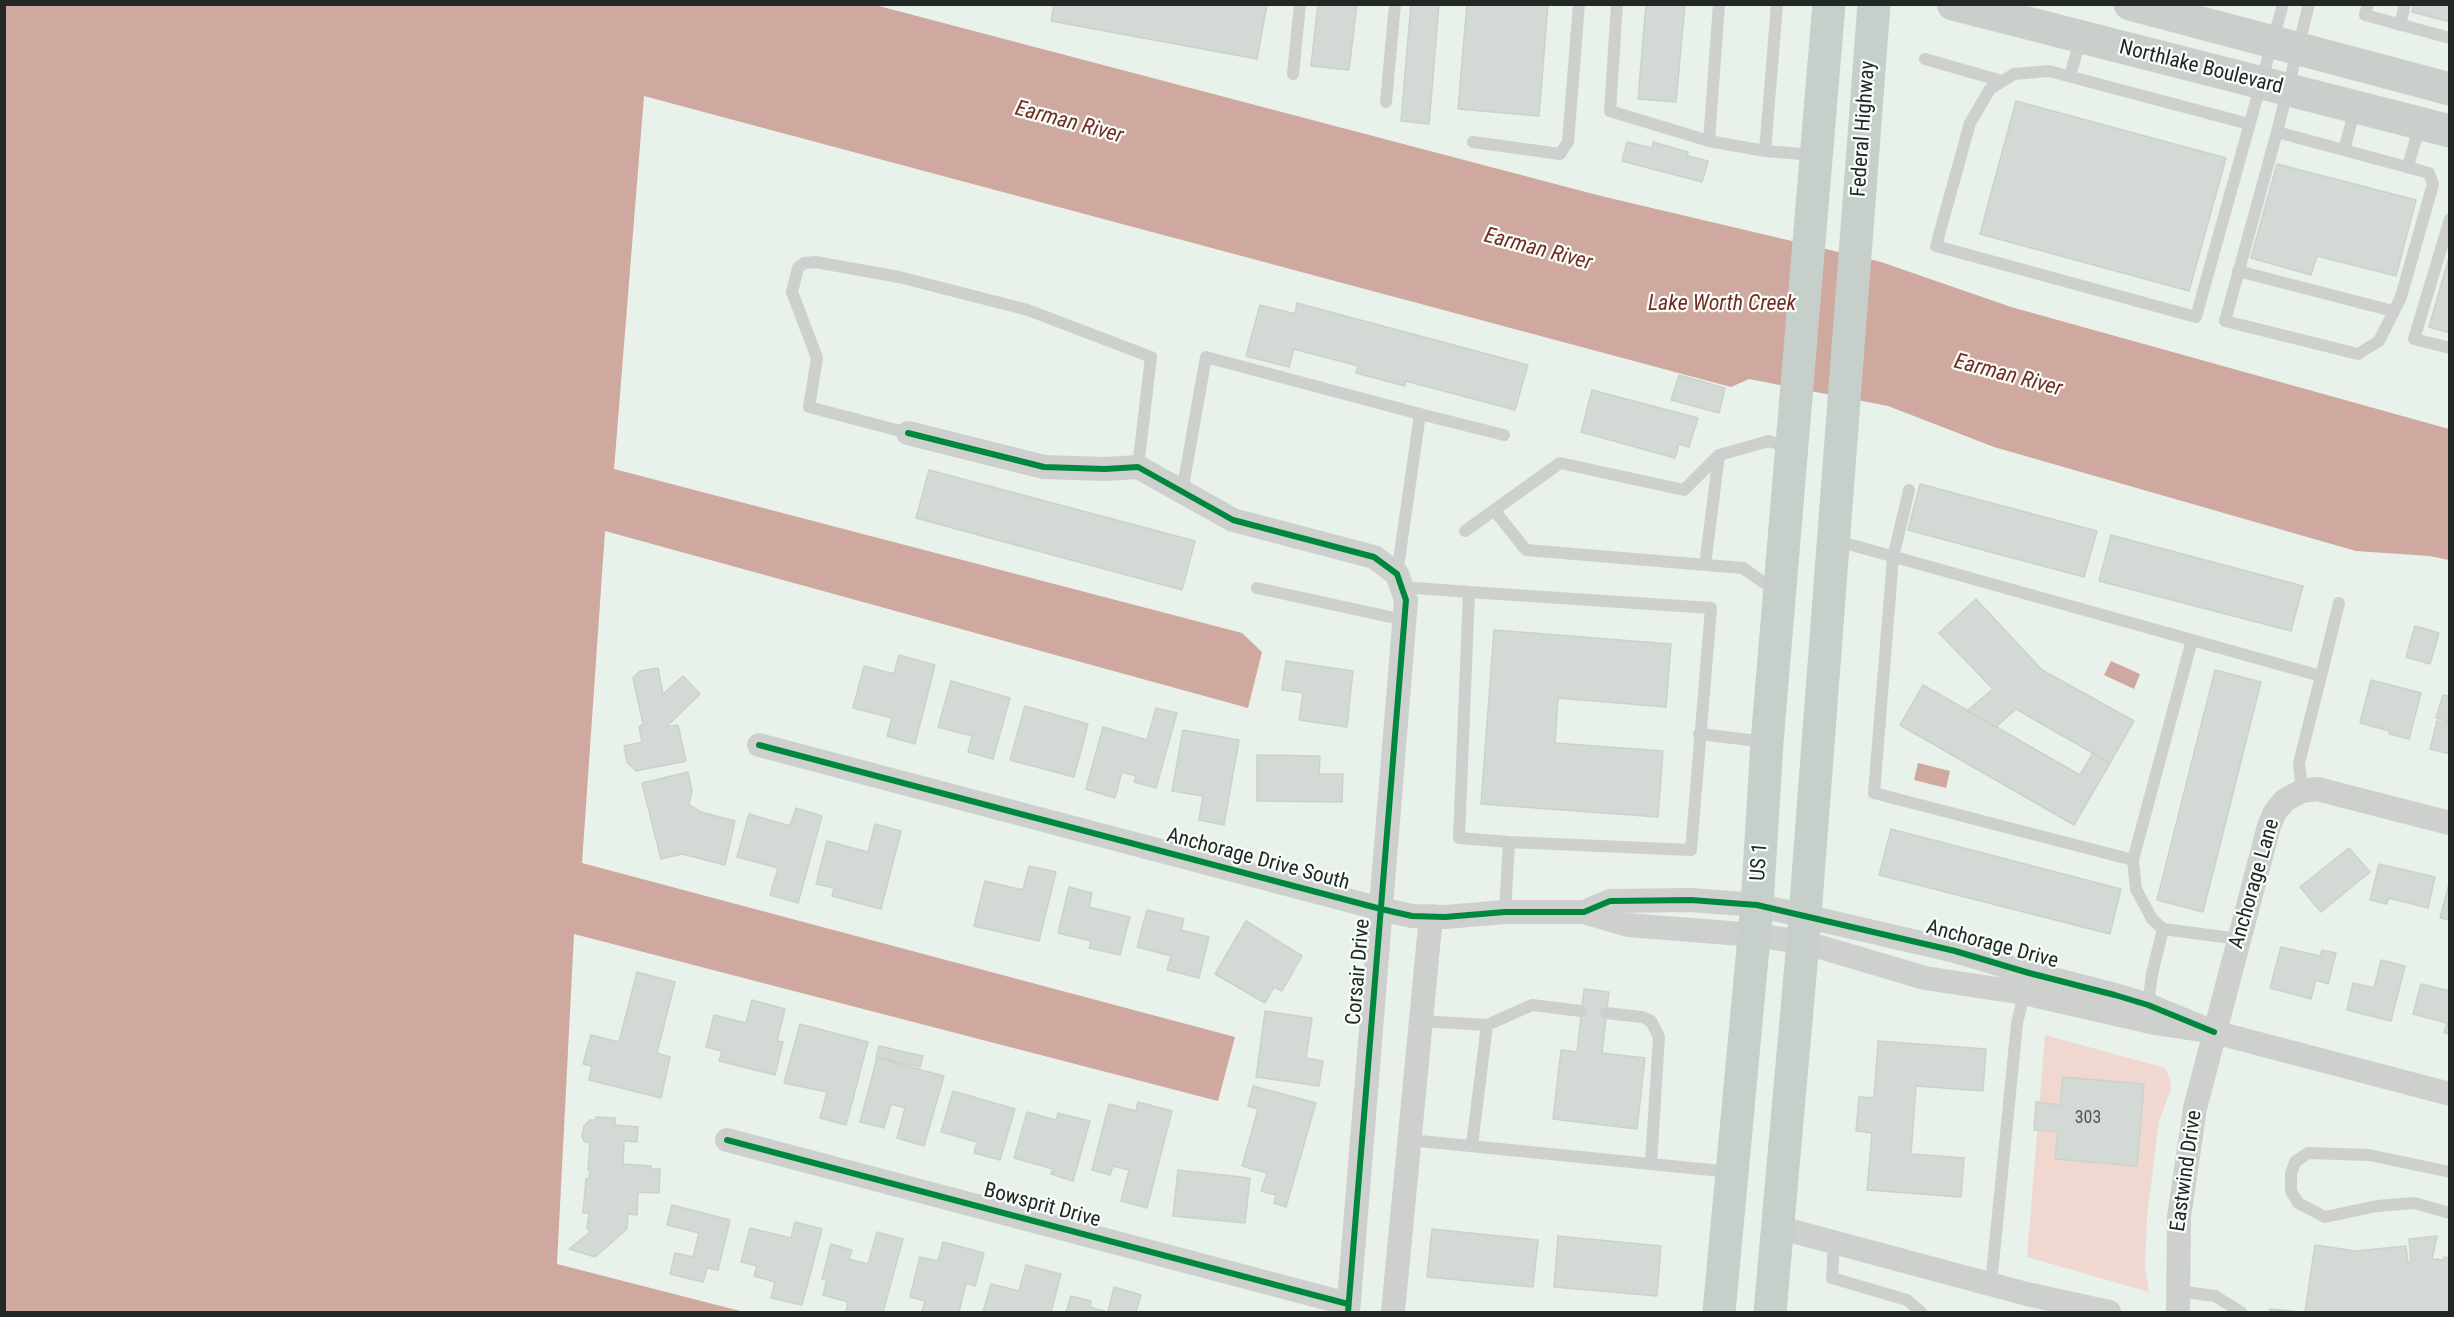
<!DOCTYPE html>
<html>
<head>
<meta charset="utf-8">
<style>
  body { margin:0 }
  #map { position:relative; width:2454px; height:1317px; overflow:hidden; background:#e8f1ea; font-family:"Roboto Condensed",sans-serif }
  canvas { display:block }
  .frame { position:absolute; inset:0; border:6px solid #222824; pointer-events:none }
</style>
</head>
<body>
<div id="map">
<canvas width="2454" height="1317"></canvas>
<div class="frame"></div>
</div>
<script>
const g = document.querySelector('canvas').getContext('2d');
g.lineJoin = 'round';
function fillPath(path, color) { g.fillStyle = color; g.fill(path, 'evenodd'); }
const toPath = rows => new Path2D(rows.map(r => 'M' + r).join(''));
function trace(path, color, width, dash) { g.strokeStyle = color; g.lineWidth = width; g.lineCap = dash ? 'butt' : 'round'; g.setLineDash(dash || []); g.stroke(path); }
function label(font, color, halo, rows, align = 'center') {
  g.font = font + ' "Roboto Condensed",sans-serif'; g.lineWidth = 4.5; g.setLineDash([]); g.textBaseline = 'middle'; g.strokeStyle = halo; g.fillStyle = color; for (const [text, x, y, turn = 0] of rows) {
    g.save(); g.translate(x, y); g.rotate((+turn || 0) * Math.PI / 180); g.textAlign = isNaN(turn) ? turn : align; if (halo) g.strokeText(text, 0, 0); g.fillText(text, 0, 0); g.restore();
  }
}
const green = toPath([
  [2045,1035,2165,1068,2170,1079,2171,1089,2159,1121,2147,1217,2145,1266,2149,1292,2027,1257]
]);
const water = toPath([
  [5,5,875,5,1601,196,1881,262,2011,307,2449,429,2449,560,2430,556,2356,551,1994,447,1888,406,1749,379,1731,387,644,96,614,469,1242,633,1262,652,1248,708,605,531,582,863,1235,1037,1218,1101,574,934,557,1264,744,1312,5,1312],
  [2111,661,2140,674,2134,689,2104,675],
  [1918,763,1950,771,1946,788,1914,780]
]);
const building = toPath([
  [1054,4,1267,4,1257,59,1051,21,1054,4],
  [1318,4,1357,4,1349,70,1311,66,1318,4],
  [1411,4,1439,4,1429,124,1401,121,1411,4],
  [1467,4,1548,4,1539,116,1458,109,1467,4],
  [1646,4,1685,4,1676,102,1638,99,1646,4],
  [2414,4,2450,4,2450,22,2412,12,2414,4],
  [2016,101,2226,158,2189,291,1980,234,2016,101],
  [1627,142,1652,148,1653,142,1688,152,1687,156,1708,161,1702,182,1622,161,1627,142],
  [2277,164,2416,200,2396,276,2317,256,2311,275,2251,258,2277,164],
  [2450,254,2450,333,2429,327,2450,254],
  [1297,303,1528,365,1515,410,1406,381,1405,386,1356,373,1358,366,1294,349,1289,367,1246,356,1260,305,1295,314,1297,303],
  [1679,375,1725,388,1719,413,1671,400,1679,375],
  [1592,390,1698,418,1689,447,1679,444,1675,458,1581,432,1592,390],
  [929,470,1195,541,1182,590,916,518,929,470],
  [1920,484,2097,531,2084,577,1908,530,1920,484],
  [2111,535,2303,586,2291,631,2099,581,2111,535],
  [1976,599,2042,670,2134,721,2110,763,2016,709,1996,727,1967,711,1993,689,1939,633,1976,599],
  [2415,626,2439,633,2430,664,2406,657,2415,626],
  [1494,630,1671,644,1666,707,1558,698,1555,743,1663,751,1658,817,1481,804,1494,630],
  [899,655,935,665,915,744,887,736,892,718,853,708,864,666,894,674,899,655],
  [1286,661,1353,671,1347,727,1299,720,1303,693,1282,690,1286,661],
  [658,668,663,694,683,676,700,694,666,727,678,725,686,761,636,771,627,762,624,746,642,742,639,727,643,724,633,678,640,671,658,668],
  [2215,670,2261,682,2203,912,2157,900,2215,670],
  [2371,680,2421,693,2409,739,2389,734,2390,731,2360,723,2371,680],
  [951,681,1010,698,993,759,968,752,972,736,938,727,951,681],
  [1923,685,2080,775,2093,753,2110,763,2074,825,1900,725,1923,685],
  [2443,695,2450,696,2449,722,2436,718,2443,695],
  [1025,706,1088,724,1074,777,1010,760,1025,706],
  [1156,708,1177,713,1156,788,1134,782,1136,776,1122,772,1115,798,1086,789,1103,727,1147,740,1156,708],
  [2437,721,2450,724,2450,754,2430,749,2437,721],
  [1183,730,1239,740,1224,825,1199,820,1203,796,1172,791,1183,730],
  [1257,755,1320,756,1319,774,1343,774,1342,802,1257,801,1257,755],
  [688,772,692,791,689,805,701,812,735,821,725,865,682,854,661,859,642,783,688,772],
  [796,808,822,816,798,903,770,895,778,868,737,857,749,814,790,826,796,808],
  [875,824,901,831,881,909,832,896,834,888,816,884,827,841,868,852,875,824],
  [1891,829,2121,889,2110,934,1879,875,1891,829],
  [2349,848,2370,872,2321,912,2300,887,2349,848],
  [2379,864,2435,877,2428,908,2389,898,2387,904,2370,900,2379,864],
  [1029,866,1056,872,1039,941,974,926,985,881,1023,890,1029,866],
  [2450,880,2450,920,2440,918,2450,880],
  [1069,887,1092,893,1089,907,1130,917,1120,955,1089,948,1091,941,1058,933,1069,887],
  [1147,910,1184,919,1181,930,1209,937,1199,978,1167,970,1171,956,1137,947,1147,910],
  [1246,921,1302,956,1282,991,1274,987,1265,1003,1215,974,1246,921],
  [2281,947,2320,956,2322,950,2336,953,2328,984,2316,980,2311,999,2270,988,2281,947],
  [2381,960,2405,966,2391,1021,2347,1010,2353,983,2374,988,2381,960],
  [637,972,675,982,657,1053,670,1057,661,1098,589,1080,592,1066,583,1064,591,1035,619,1042,637,972],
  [2421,984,2450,991,2450,1034,2444,1033,2447,1023,2413,1014,2421,984],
  [1584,989,1609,992,1602,1053,1645,1058,1637,1129,1553,1119,1561,1050,1577,1052,1584,989],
  [752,1000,785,1009,777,1041,783,1042,775,1075,719,1061,722,1051,706,1047,714,1015,746,1023,752,1000],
  [1265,1011,1312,1018,1306,1058,1323,1061,1319,1086,1256,1077,1265,1011],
  [800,1024,868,1042,846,1125,820,1118,827,1092,784,1083,800,1024],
  [1878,1041,1986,1049,1983,1091,1916,1086,1911,1154,1964,1158,1961,1197,1867,1190,1872,1133,1856,1131,1859,1097,1874,1098,1878,1041],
  [879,1046,923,1056,920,1067,876,1057,879,1046],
  [877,1058,944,1076,924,1146,897,1138,905,1108,891,1104,884,1128,860,1122,877,1058],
  [2063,1077,2144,1084,2137,1166,2055,1159,2058,1132,2034,1130,2036,1102,2060,1105,2063,1077],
  [1253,1086,1316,1103,1286,1207,1274,1203,1276,1195,1261,1191,1267,1173,1242,1166,1258,1109,1248,1106,1253,1086],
  [953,1091,1015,1109,1000,1160,974,1153,977,1142,941,1132,953,1091],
  [1138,1102,1172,1111,1147,1208,1121,1201,1129,1170,1113,1166,1110,1175,1092,1170,1109,1104,1136,1111,1138,1102],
  [1027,1112,1056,1120,1058,1113,1090,1121,1073,1181,1051,1174,1053,1169,1014,1158,1027,1112],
  [596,1117,615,1118,615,1125,638,1127,637,1142,624,1141,623,1164,651,1166,652,1169,660,1169,659,1193,638,1192,637,1215,628,1214,627,1229,595,1257,569,1249,590,1232,587,1228,589,1213,583,1213,586,1179,589,1179,590,1170,588,1170,590,1142,585,1142,582,1137,584,1126,590,1120,596,1120,596,1117],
  [1178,1170,1250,1178,1245,1223,1173,1216,1178,1170],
  [672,1205,730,1220,718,1270,707,1268,703,1282,670,1274,675,1253,693,1257,699,1233,667,1225,672,1205],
  [795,1222,822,1229,802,1305,771,1298,775,1282,754,1276,757,1266,741,1262,750,1228,791,1238,795,1222],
  [1432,1229,1538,1240,1533,1287,1427,1277,1432,1229],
  [877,1232,903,1239,883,1312,846,1312,848,1302,823,1295,827,1280,822,1279,831,1244,852,1250,849,1259,868,1264,877,1232],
  [1558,1236,1661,1246,1657,1296,1554,1287,1558,1236],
  [2437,1236,2432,1259,2444,1260,2444,1257,2450,1258,2450,1312,2305,1312,2315,1245,2356,1251,2406,1246,2408,1263,2411,1262,2409,1239,2437,1236],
  [943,1242,984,1253,975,1286,966,1283,959,1312,922,1312,925,1301,910,1297,920,1257,938,1261,943,1242],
  [1026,1265,1061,1274,1051,1312,983,1312,991,1284,1019,1291,1026,1265],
  [1114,1287,1141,1295,1136,1312,1066,1312,1071,1296,1091,1301,1090,1307,1108,1312,1114,1287],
  [2270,1309,2301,1312,2270,1312,2270,1309]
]);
const lane = toPath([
  [1617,4,1610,111,1709,141,1765,151,1814,155],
  [2368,4,2365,15,2450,38],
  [2400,25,2405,4],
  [1925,59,2002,81],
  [1293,74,1300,4],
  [2070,76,2081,37],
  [1386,102,1395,4],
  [2249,124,2049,71,2014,74,1990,89,1970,123,1936,246,2196,317,2283,4],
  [2277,132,2429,173,2433,184,2401,297,2379,341,2358,354,2225,321,2277,132,2309,4],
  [1709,141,1719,4],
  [1473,142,1560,154,1568,142,1579,4],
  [2344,150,2355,109],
  [1765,151,1777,4],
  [2408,166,2420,125],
  [2450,219,2414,339,2450,348],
  [2238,271,2393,311],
  [1420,414,1504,435],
  [908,433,809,407,817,358,792,292,798,268,804,263,815,262,899,277,1028,310,1151,357,1138,467],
  [1909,490,1893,558,1874,793,2133,860],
  [1182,492,1206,357,1420,414,1397,574],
  [1494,510,1526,550,1743,568,1777,592],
  [1465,531,1560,463,1684,490,1719,455,1769,441,1790,448],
  [1834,540,2192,640,2133,860,2136,889,2152,919,2163,929,2152,974,2148,1005],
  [1705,565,1719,455],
  [1402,587,1469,592],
  [1257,588,1404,620],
  [2192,640,2321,676,2339,603],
  [1699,734,1767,742],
  [2302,791,2299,763,2321,676],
  [1505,912,1509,842,1691,850,1711,608,1469,592,1459,838,1509,842],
  [2163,929,2239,939],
  [1606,1013,1642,1017,1651,1021,1659,1037,1651,1163],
  [1421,1021,1487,1025,1532,1005,1581,1011],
  [1410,1140,1731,1172],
  [1472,1145,1487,1025],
  [2450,1172,2369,1155,2308,1153,2295,1162,2291,1174,2291,1191,2298,1203,2325,1217,2377,1206,2414,1203,2450,1213],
  [1834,1243,1832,1278,1907,1300,1921,1312],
  [1991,1284,2017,1023,2025,991],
  [2177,1291,2215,1296,2241,1312]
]);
const street = toPath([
  [908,433,1044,467,1105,469,1138,467,1233,520,1374,557,1397,574,1406,600,1348,1312],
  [759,745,1381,909,1412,916,1445,917,1505,912,1584,912,1610,901,1691,900,1757,905,1955,951,2029,973,2115,995,2148,1005,2214,1032],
  [1584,912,1628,925,1754,935,1803,942,1925,978,2024,993,2155,1023,2214,1032,2450,1094],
  [727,1140,1348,1304],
  [1777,1227,2027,1294,2109,1312],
  [1393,1312,1431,916],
  [2178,1312,2179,1217,2195,1108,2269,826,2275,812,2285,800,2302,791,2317,789,2450,823]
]);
const secondary = toPath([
  [1953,4,2450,131],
  [2130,4,2450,89]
]);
const primary = toPath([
  [1719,1312,1757,905,1767,742,1829,4],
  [1770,1312,1803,942,1874,4]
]);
const cycleway = toPath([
  [908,433,1044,467,1105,469,1138,467,1233,520,1374,557,1397,574,1406,600,1348,1312],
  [759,745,1381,909,1412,916,1445,917,1505,912,1584,912,1610,901,1691,900,1757,905,1955,951,2029,973,2115,995,2148,1005,2214,1032],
  [727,1140,1348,1304]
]);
const numberNames = [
  ["303",2088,1118]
];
const streetNames = [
  ["Northlake Boulevard",2201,68,14],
  ["Federal Highway",1864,129,-86],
  ["Anchorage Drive South",1258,860,15],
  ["US 1",1760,862,-86],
  ["Anchorage Lane",2255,884,-74],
  ["Anchorage Drive",1992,945,15],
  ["Corsair Drive",1359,972,-85],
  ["Eastwind Drive",2187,1171,-82],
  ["Bowsprit Drive",1042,1206,15]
];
const waterNames = [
  ["Earman River",1069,123,15],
  ["Earman River",1538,250,15],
  ["Lake Worth Creek",1722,304],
  ["Earman River",2008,376,15]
];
fillPath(green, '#f0d8d0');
fillPath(water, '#cfa89f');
fillPath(building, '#d3d9d4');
trace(building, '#cbd2cc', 1.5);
trace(lane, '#ced0ce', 12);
trace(street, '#ced0ce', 24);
trace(secondary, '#cacfcb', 33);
trace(primary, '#c6cfc9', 33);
trace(cycleway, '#00873e', 6);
label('18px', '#505652', null, numberNames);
label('21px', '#222824', '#f8fffa', streetNames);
label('italic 22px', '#742b22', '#f8fffa', waterNames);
</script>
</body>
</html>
